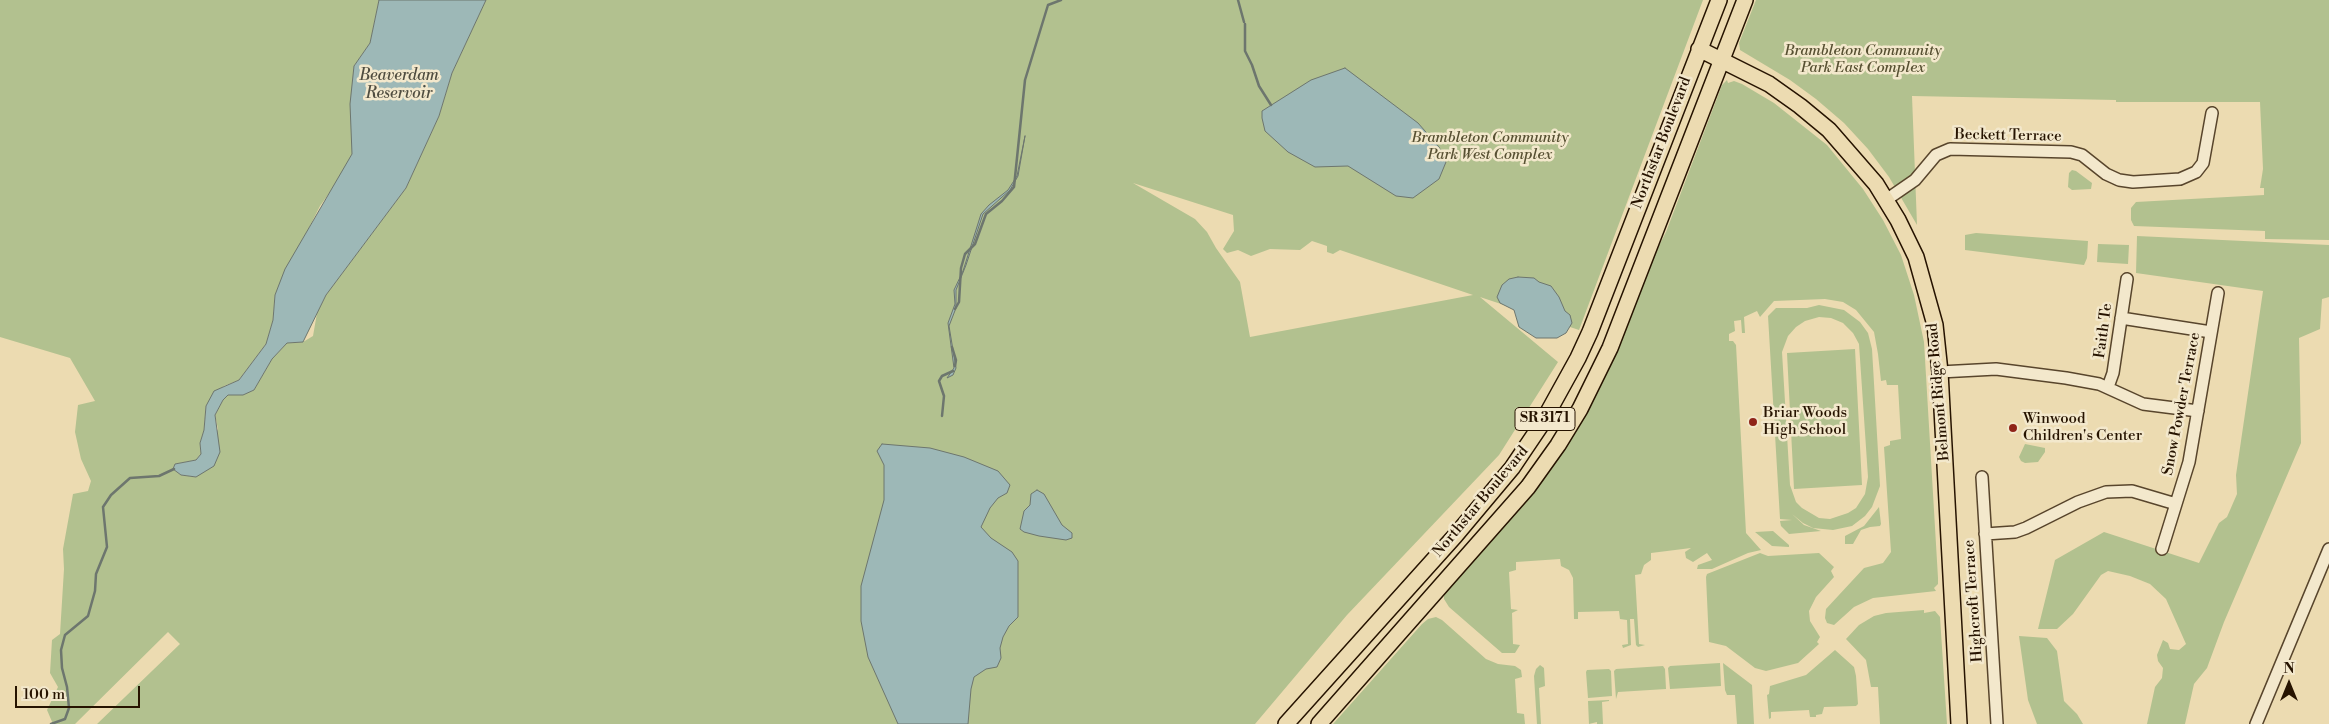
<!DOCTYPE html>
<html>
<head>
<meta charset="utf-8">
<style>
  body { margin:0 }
  #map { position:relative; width:2329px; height:724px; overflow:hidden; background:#ecdbb1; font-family:"Libre Bodoni",serif }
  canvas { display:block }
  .north { position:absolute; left:2264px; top:659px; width:50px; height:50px; -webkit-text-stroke:4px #f3e8cc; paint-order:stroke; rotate:0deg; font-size:14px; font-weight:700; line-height:20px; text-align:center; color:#261300 }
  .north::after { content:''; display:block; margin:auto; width:18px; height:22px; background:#261300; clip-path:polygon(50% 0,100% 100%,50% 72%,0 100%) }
  .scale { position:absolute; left:15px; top:686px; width:125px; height:22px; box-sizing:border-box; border:2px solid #261300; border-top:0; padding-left:6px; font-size:15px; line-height:18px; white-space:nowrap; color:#261300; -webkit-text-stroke:4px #f3e8cc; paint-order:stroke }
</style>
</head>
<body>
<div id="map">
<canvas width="2329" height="724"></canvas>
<div class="north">N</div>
<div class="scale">100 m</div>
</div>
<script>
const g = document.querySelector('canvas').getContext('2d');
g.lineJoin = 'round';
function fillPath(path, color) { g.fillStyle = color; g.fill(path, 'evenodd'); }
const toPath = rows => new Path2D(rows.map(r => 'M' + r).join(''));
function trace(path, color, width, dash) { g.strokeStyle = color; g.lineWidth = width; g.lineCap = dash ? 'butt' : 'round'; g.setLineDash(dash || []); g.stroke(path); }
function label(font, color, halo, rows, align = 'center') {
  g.font = font + ' "Libre Bodoni",serif'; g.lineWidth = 5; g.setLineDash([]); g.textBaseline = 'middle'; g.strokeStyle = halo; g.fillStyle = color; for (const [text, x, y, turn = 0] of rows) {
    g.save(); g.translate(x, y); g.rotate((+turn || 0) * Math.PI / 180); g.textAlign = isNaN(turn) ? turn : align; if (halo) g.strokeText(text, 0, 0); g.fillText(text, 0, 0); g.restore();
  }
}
const green = toPath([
  [0,0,379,0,370,43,354,66,352,154,340,178,320,206,275,295,273,320,266,344,239,380,224,386,206,406,204,430,200,443,201,454,196,460,175,464,173,469,181,475,196,477,218,429,215,415,223,400,228,395,242,395,254,390,272,359,287,343,303,342,313,336,317,313,326,295,406,188,439,116,452,73,486,0,1703,0,1579,330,1480,297,1558,362,1499,455,1347,615,1255,724,97,724,180,644,168,632,75,724,53,724,47,710,58,687,50,673,52,640,60,634,64,569,63,549,73,494,88,491,91,481,81,459,75,432,78,405,95,401,70,358,0,337],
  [1133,183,1233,215,1234,231,1223,249,1227,253,1238,250,1251,256,1270,249,1300,250,1312,241,1327,246,1327,252,1333,254,1340,250,1473,295,1250,337,1240,282,1216,248,1207,232,1195,219],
  [1756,0,2329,0,2329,240,2265,239,2265,231,2134,226,2131,220,2131,208,2136,202,2264,195,2264,188,2260,188,2263,169,2260,102,2116,102,2116,100,1912,96,1917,225,1889,177,1868,149,1844,123,1816,99,1790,80,1740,50,1739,43],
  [1727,80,1728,83,1734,81,1742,84,1774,103,1827,145,1863,189,1883,220,1901,255,1914,295,1924,342,1938,578,1938,584,1934,588,1936,591,1873,598,1854,607,1834,625,1827,623,1825,618,1826,609,1864,568,1883,563,1891,552,1884,447,1890,445,1890,441,1901,439,1898,385,1887,385,1886,380,1881,381,1878,354,1874,332,1856,310,1843,302,1825,299,1774,301,1760,317,1757,311,1744,317,1745,333,1742,333,1741,320,1734,321,1735,331,1729,334,1729,341,1733,341,1736,345,1746,533,1761,550,1748,553,1712,569,1697,569,1698,565,1712,560,1707,553,1693,562,1686,558,1685,552,1691,548,1651,553,1651,560,1644,565,1641,574,1635,575,1639,644,1645,645,1638,647,1636,645,1634,619,1630,619,1631,645,1623,648,1622,645,1628,644,1627,620,1620,619,1619,611,1578,612,1578,619,1574,619,1573,578,1569,570,1561,566,1560,559,1516,562,1516,570,1509,572,1511,609,1518,610,1512,613,1513,644,1520,645,1515,653,1502,653,1449,607,1444,599,1444,594,1535,488,1666,232,1722,85],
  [2072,170,2076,171,2092,183,2091,189,2072,190,2068,187,2069,173],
  [1976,233,2088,241,2087,258,2084,265,1965,250,1965,235],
  [2137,236,2329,245,2329,297,2322,299,2320,329,2299,338,2301,443,2224,622,2207,668,2194,684,2185,724,2147,724,2155,687,2162,678,2163,668,2158,661,2157,655,2163,640,2168,643,2170,649,2179,650,2186,644,2166,599,2150,584,2130,576,2108,571,2101,575,2073,614,2057,629,2038,629,2055,560,2104,532,2199,563,2219,523,2227,517,2237,494,2236,475,2263,291,2136,273],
  [2098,244,2129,245,2128,264,2097,262],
  [1819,305,1844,310,1860,322,1868,333,1872,349,1880,486,1872,507,1865,516,1852,526,1833,530,1813,528,1803,523,1792,514,1804,525,1821,531,1789,534,1781,526,1780,521,1792,520,1780,519,1768,316,1776,308,1807,308],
  [1819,317,1831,318,1843,323,1853,333,1859,344,1868,477,1865,494,1856,508,1848,513,1830,519,1819,518,1802,508,1796,502,1790,485,1782,352,1788,336,1796,327,1805,321],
  [1855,349,1862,485,1794,489,1787,353],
  [2025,444,2045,448,2045,452,2038,462,2025,463,2021,461,2019,457],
  [1879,507,1881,524,1880,526,1870,527,1861,530,1853,544,1845,544,1845,536,1864,526],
  [1773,531,1789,545,1789,547,1772,546,1755,532],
  [1760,553,1768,556,1819,553,1834,567,1831,571,1834,577,1816,597,1809,611,1810,621,1820,637,1817,642,1819,644,1798,663,1766,671,1755,668,1726,646,1709,642,1706,577,1707,574],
  [1924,610,1924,613,1935,611,1940,617,1947,724,1880,724,1878,687,1871,687,1866,660,1846,639,1859,625,1874,616,1886,613],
  [1436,617,1442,620,1486,659,1498,664,1515,666,1521,670,1522,677,1515,679,1517,713,1524,714,1525,724,1333,724,1422,624,1428,619],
  [2019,636,2047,638,2057,651,2064,701,2077,714,2083,724,2037,724,2028,700],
  [1835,650,1854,667,1856,676,1858,704,1856,706,1824,707,1822,714,1816,715,1816,717,1810,717,1809,710,1771,712,1771,718,1769,719,1767,695,1769,694,1770,686,1806,675],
  [1720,663,1721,686,1670,689,1668,668,1670,666],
  [1723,663,1752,685,1754,724,1737,724,1735,695,1727,695,1725,690],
  [1540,665,1544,668,1545,686,1539,688,1541,724,1537,724,1534,676,1536,669],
  [1663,666,1665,669,1666,689,1618,692,1616,699,1614,671,1616,669],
  [1609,669,1611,671,1612,696,1588,698,1586,672,1587,670],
  [1609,700,1609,701,1602,702,1603,724,1597,724,1597,722,1589,724,1588,701]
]);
const water = toPath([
  [379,0,486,0,452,73,439,116,406,188,326,295,303,342,287,343,272,359,254,390,243,395,228,395,223,400,215,415,220,452,214,466,196,477,181,475,173,469,175,464,196,460,201,454,200,443,204,430,206,406,214,391,239,380,266,344,273,320,275,295,285,269,352,154,350,104,354,66,370,43,379,0],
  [1345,68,1418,123,1439,147,1446,162,1439,179,1413,198,1396,196,1348,166,1315,167,1288,152,1265,131,1262,118,1262,111,1311,80,1345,68],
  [1025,136,1018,176,1010,190,983,214,966,265,956,290,956,308,949,326,956,368,953,375,947,378,954,368,948,323,955,304,954,290,963,271,981,214,989,205,1008,190,1017,176,1025,136],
  [1518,277,1534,278,1539,282,1551,286,1559,297,1565,311,1570,315,1572,323,1566,333,1557,338,1536,338,1519,327,1514,310,1500,303,1497,297,1502,285,1509,279,1518,277],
  [882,444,930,448,964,457,998,471,1010,485,1007,493,998,498,990,508,981,527,991,538,1012,552,1018,561,1018,617,1009,626,1003,637,1000,648,1001,658,997,667,986,669,974,677,971,689,968,724,898,724,868,657,861,621,861,586,884,500,884,465,877,451,882,444],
  [1037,490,1044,494,1062,525,1072,533,1072,538,1066,540,1039,536,1024,532,1020,529,1024,511,1030,505,1031,494,1037,490]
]);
const stream = toPath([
  [1238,0,1244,22],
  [1245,24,1245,51,1252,65,1259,86,1271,105],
  [955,309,959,302,961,268,965,254,975,244,986,214,1002,201,1014,187,1025,80,1048,5,1061,0],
  [952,347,956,360,955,366],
  [942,416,944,396,939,381,942,376,953,371],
  [51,724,65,719,69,708,67,687,62,668,61,650,65,635,88,616,95,591,96,574,107,547,103,507,111,495,130,478,159,476,174,469]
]);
const minor = toPath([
  [1886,200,1915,180,1936,155,1950,149,2071,152,2082,155,2106,174,2119,180,2133,182,2180,179,2196,172,2203,163,2212,113],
  [2121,318,2211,332],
  [1940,372,1996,369,2066,378,2099,384,2143,404,2198,411],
  [2108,387,2113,373,2127,279],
  [1982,477,1997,724],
  [1985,534,2015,532,2026,528,2078,502,2106,492,2132,491,2176,504],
  [2162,549,2189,462,2218,293],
  [2256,724,2329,549]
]);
const major = toPath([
  [1699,49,1769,84,1800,106,1829,130,1876,184,1898,220,1916,257,1935,325,1940,372,1959,724],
  [1286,724,1455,536,1512,468,1541,425,1578,358,1590,332,1719,0],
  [1319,724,1528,487,1558,445,1580,409,1610,348,1745,0]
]);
const markers = [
  [1753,422,5,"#8f2418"],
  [2013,428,5,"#8f2418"]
];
const shields = [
  [1545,419,60]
];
const shieldNames = [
  ["SR 3171",1545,419]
];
const parkNames = [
  ["Brambleton Community",1863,51],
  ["Park East Complex",1863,68],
  ["Brambleton Community",1490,138],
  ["Park West Complex",1490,155]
];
const streetNames = [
  ["Beckett Terrace",2008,136,1],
  ["Northstar Boulevard",1662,143,-69],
  ["Faith Te",2104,331,-82],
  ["Belmont Ridge Road",1939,392,-95],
  ["Snow Powder Terrace",2182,404,-79],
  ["Northstar Boulevard",1481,502,-50],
  ["Highcroft Terrace",1974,601,-94]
];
const poiNames = [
  ["Briar Woods",1763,413],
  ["High School",1763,430],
  ["Winwood",2023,419],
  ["Children's Center",2023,436]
];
const waterNames = [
  ["Beaverdam",399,76],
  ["Reservoir",399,94]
];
fillPath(green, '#b2c18f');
fillPath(water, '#9db8b7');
trace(water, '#6d766e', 1);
trace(stream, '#6d766e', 2.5);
trace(minor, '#58452c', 14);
trace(major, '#261300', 18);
trace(minor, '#f3e8cc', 11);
trace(major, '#ecdbb1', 15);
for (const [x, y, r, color] of markers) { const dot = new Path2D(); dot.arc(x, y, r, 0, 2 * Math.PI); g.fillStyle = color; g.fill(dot); trace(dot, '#f3e8cc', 2); }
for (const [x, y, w] of shields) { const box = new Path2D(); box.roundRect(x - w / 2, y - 11.5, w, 23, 4); g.fillStyle = '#f3e8cc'; g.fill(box); trace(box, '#261300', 1); }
label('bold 14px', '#261300', null, shieldNames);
label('italic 15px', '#575032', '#f3e8cc', parkNames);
label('15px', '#261300', '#f3e8cc', streetNames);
label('15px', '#261300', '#f3e8cc', poiNames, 'left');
label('italic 16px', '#504d40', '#f3e8cc', waterNames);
</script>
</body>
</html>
